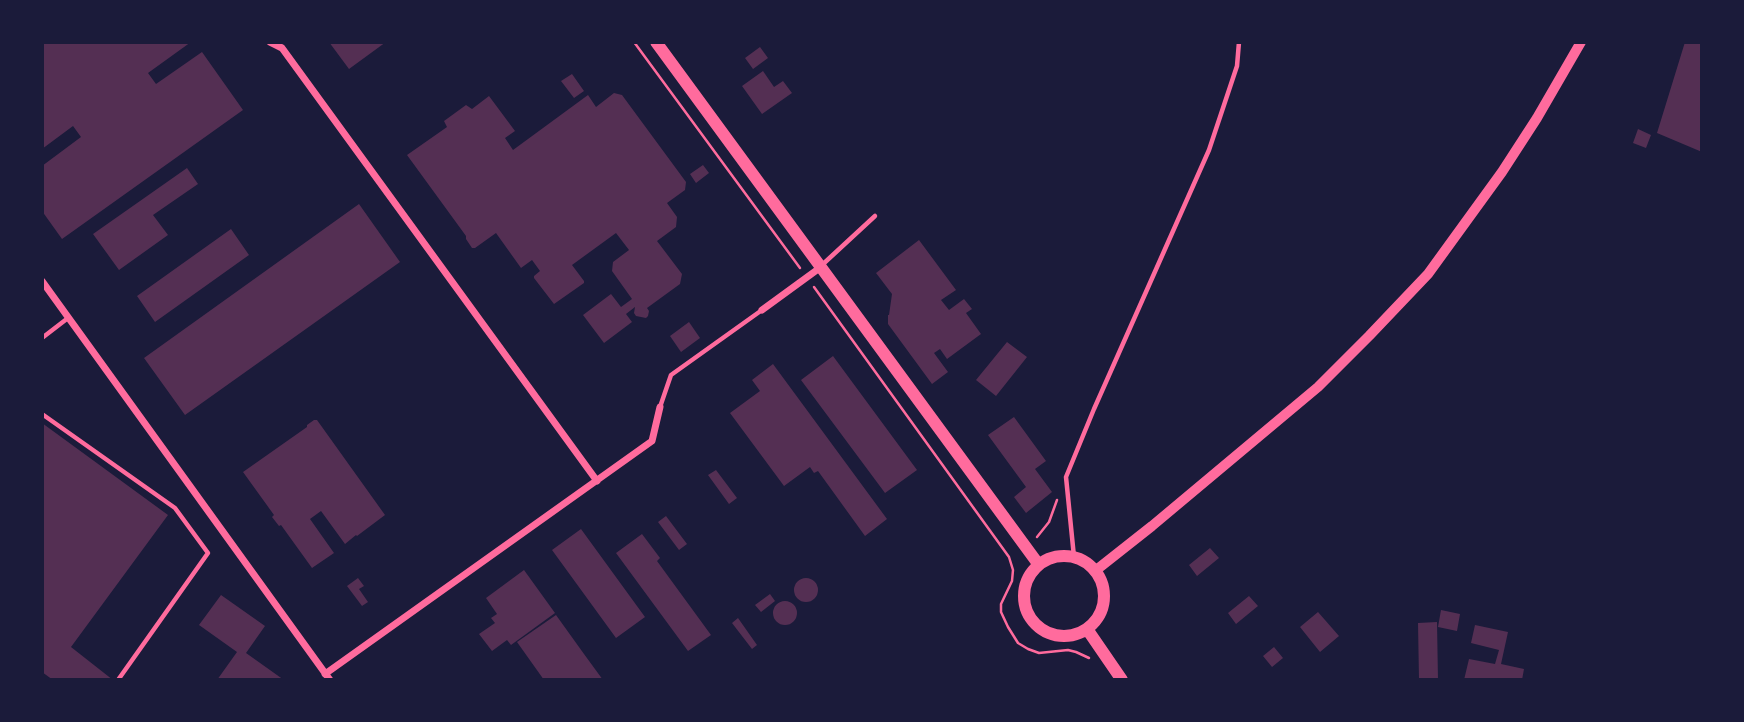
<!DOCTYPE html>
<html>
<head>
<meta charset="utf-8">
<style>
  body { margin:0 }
  #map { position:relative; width:1744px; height:722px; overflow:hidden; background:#1b1b3a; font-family:"Space Grotesk",sans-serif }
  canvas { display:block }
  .frame { position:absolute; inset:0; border:44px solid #1b1b3a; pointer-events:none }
</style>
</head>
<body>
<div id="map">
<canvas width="1744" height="722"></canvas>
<div class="frame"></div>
</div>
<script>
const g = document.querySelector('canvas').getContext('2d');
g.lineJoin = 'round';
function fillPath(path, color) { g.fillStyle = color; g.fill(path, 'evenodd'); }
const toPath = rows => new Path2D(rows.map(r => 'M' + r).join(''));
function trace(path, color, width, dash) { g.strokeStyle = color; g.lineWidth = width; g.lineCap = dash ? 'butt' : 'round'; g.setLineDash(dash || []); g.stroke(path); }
const building = toPath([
  [42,42,191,42,148,73,156,84,202,52,243,110,62,239,42,211,42,166,81,137,73,126,42,149],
  [329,42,386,42,349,69],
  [1685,42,1702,42,1702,152,1657,133],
  [760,47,768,58,753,69,745,58],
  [763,71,774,87,783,81,792,93,762,114,742,86],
  [572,74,584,91,574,98,561,81],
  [614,93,622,95,686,182,685,190,667,203,677,217,676,227,657,241,682,274,680,284,647,308,649,311,648,316,646,318,636,316,634,313,635,307,626,314,632,322,604,343,583,315,611,294,621,307,632,299,612,271,613,262,629,250,616,233,572,265,584,281,584,283,554,304,534,278,534,276,540,271,532,260,521,268,496,233,475,248,472,248,466,239,466,236,407,155,447,127,444,121,466,105,472,109,489,96,515,131,505,138,513,150,588,95,596,107],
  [1638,129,1651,135,1646,148,1633,143],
  [703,165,709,173,696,183,690,174],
  [187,168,198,184,153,215,168,235,119,270,93,234],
  [359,204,400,262,185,415,144,358],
  [231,229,249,255,155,322,137,296],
  [919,240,956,290,941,300,949,310,964,299,972,309,966,313,981,334,947,359,940,349,934,353,948,372,932,384,888,324,888,315,889,315,892,294,876,273],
  [689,322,700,338,681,352,670,336],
  [1007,342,1027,357,996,396,976,380],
  [833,356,917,470,885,493,801,380],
  [773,364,887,519,865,536,818,471,814,473,810,467,784,486,730,413,760,391,752,380],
  [1014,417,1046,461,1035,469,1052,492,1026,513,1014,497,1026,487,988,435],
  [314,420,317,420,385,515,357,536,356,535,345,544,321,511,310,519,334,553,312,568,281,525,279,526,272,517,274,515,243,472,307,427,307,425],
  [42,423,168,515,71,647,113,680,53,680,42,672],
  [716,470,737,498,729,504,708,475],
  [666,516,687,544,679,550,658,522],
  [581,529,645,617,616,638,552,550],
  [642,534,660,558,657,561,711,635,688,651,616,553],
  [1210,548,1219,558,1197,576,1189,565],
  [524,570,555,613,511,645,507,640,492,651,479,634,495,623,491,618,497,614,486,598],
  [358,578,364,586,359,589,368,602,362,606,347,586],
  '794 590a12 12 0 1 1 24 0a12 12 0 1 1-24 0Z',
  [770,594,775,601,761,612,755,605],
  [221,595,265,626,246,653,284,680,217,680,237,652,199,625],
  [1249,596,1258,606,1236,624,1228,613],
  '773 613a12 12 0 1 1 24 0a12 12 0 1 1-24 0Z',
  [1441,610,1460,614,1457,631,1438,627],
  [1318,612,1339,636,1320,652,1300,627],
  [556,615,584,654,603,680,544,680,517,642],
  [738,618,757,645,752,649,732,623],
  [1437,622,1438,680,1419,680,1418,623],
  [1475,625,1508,632,1501,664,1524,669,1522,680,1464,680,1469,659,1495,664,1499,650,1471,643],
  [1274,647,1283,658,1272,667,1263,656]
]);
const path = toPath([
  [634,42,800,268],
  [814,287,1009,557,1013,570,1012,581,1001,604,1001,612,1008,627,1018,643,1028,649,1039,653,1068,650,1076,652,1089,658],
  [1037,537,1049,522,1057,500]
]);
const service = toPath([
  [822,265,875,216],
  [42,338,68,318],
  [660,407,671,375,762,310],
  [42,414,175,508,208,553,118,680],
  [1074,557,1066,477,1094,409,1209,150,1237,66,1239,42]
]);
const minor = toPath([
  [270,42,282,48,597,481],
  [42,281,330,680],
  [762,310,821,267],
  [325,674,652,441,660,407]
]);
const tertiary = toPath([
  [1095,571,1152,526,1318,387,1369,336,1428,274,1502,172,1537,118,1581,42]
]);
const secondary = toPath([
  [656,42,1039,565],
  '1024 596a40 40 0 1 1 80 0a40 40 0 1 1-80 0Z',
  [1087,629,1122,680]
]);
fillPath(building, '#542f53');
trace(path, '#ff6b9d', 2.5);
trace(service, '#ff6b9d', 4.5);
trace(minor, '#ff6b9d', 7);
trace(tertiary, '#ff6b9d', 10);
trace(secondary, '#ff6b9d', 12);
</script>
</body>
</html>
